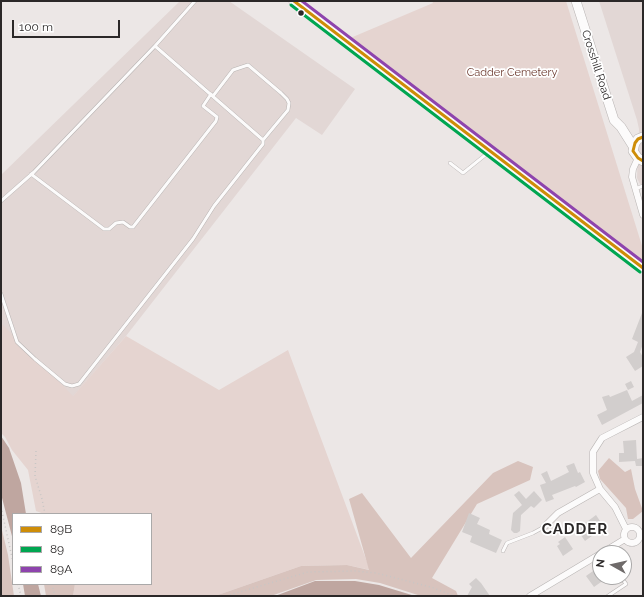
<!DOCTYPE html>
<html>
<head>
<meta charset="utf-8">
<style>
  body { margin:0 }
  #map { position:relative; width:644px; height:597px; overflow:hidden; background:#ece7e6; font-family:Raleway,sans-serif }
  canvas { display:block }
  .frame { position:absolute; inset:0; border:2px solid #2b2828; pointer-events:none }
  .legend { position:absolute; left:12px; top:513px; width:140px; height:72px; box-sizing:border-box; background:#fff; border:1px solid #aaa9a9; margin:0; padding:5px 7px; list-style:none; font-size:12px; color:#2b2828 }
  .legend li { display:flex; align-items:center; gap:8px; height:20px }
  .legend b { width:20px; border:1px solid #aaa9a9 }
  .north { position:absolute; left:592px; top:545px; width:40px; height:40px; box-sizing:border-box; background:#fff; border:1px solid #aaa9a9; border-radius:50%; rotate:278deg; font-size:11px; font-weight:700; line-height:16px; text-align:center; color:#2b2828 }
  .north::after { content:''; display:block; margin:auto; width:14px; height:18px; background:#6f6b6a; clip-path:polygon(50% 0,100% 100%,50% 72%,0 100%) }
  .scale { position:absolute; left:12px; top:20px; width:108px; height:18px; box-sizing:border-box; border:2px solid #2b2828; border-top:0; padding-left:5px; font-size:12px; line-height:14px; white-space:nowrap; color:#2b2828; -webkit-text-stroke:3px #fff; paint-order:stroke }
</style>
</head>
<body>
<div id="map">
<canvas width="644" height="597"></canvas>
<div class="frame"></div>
<ul class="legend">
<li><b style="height:5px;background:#ce8d08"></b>89B</li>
<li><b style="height:5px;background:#00a651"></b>89</li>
<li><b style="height:5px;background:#8e44ad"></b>89A</li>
</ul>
<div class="north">N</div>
<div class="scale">100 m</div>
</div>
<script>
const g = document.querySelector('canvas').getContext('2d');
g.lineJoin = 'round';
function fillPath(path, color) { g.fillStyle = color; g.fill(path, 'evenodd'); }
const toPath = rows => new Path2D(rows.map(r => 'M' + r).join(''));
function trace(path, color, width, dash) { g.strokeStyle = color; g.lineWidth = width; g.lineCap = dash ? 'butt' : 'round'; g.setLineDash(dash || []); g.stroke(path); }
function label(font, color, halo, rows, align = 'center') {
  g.font = font + ' Raleway,sans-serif'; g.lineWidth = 3.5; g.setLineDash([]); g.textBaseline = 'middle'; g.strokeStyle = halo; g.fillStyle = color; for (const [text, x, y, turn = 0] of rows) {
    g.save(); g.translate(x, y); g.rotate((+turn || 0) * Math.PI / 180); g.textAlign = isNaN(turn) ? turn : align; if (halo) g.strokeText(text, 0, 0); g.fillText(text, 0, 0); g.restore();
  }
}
const built = toPath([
  [180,1,229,1,355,89,322,135,296,118,126,336,70,400,1,335,1,175],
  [599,1,643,1,643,190,637,178,639,129,637,120]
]);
const green = toPath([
  [432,1,566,1,643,249,643,264,348,39,433,3],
  [1,322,2,324,73,396,126,336,219,390,288,350,370,570,347,565,301,566,215,596,73,596,75,584,151,584,151,514,44,514,36,511,28,470,12,450,5,437,1,433]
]);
const forest = toPath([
  [609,458,625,472,631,469,635,489,643,511,633,519,628,519,626,508,600,479,598,471],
  [518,461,533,467,530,480,477,504,432,578,456,591,458,596,421,596,380,583,356,579,316,580,271,596,215,596,301,566,347,565,369,570,349,499,362,493,411,558,493,473],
  [1,526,8,555,14,596,1,596],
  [44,584,75,584,73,596,46,596]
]);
const water = toPath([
  [1,436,9,448,21,483,26,514,13,514,13,540,1,494],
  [315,581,355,581,379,585,415,596,336,595,275,596],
  [23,584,38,584,41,596,25,596]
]);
const building = toPath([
  [642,313,643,344,640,352,643,357,643,366,635,371,626,357,634,352,638,342,632,339],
  [631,381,634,387,628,390,625,384],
  [627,390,632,401,643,395,643,403,602,425,597,415,607,410,602,397,609,395,610,397],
  [636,440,637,459,643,458,643,466,636,466,635,461,619,462,619,453,624,453,623,441],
  [574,463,578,473,580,472,585,482,576,487,575,486,552,495,554,499,546,502,540,485,546,483,541,474,547,471,551,481,569,472,566,466],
  [519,491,526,499,534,491,542,500,534,508,531,506,521,515,520,531,517,533,514,533,511,530,513,513,522,505,514,495],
  [469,513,480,518,477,524,490,530,489,534,502,540,496,553,470,542,472,536,462,532],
  [596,515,604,527,585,541,576,528,583,523,584,524],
  [565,537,573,549,563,556,557,546,560,544,558,542],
  [600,566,600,577,618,577,619,579,613,584,608,577,594,587,586,576],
  [476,578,481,583,490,596,467,596,472,587,469,584]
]);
const path = toPath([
  [36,451,35,476,42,499,45,514],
  [1,507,13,562],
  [18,584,21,596],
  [52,584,55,596],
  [226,596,308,572,355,571,376,573,431,587,454,596]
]);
const service = toPath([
  [195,1,155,46,263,140,288,110,289,103,287,99,281,93,248,65,233,70,213,96],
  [450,163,463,173,489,152],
  [31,174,104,229,109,229,116,223,123,222,130,227,133,227,216,121,217,117,203,106,211,94],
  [635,189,643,186],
  [1,201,34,172,155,46],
  [1,294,17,342,35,359,65,384,72,386,79,384,193,239,214,206,263,144,263,140],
  [503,551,507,543,533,533,544,527],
  [608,596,626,584,621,577]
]);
const minor = toPath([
  [638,158,633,169,632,177,643,215],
  '624 535a8 8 0 1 1 16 0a8 8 0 1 1-16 0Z',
  [544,527,558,513,600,489],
  [626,529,615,507,600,489,593,473,593,452,602,438,643,417],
  [602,553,625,539],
  [530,596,600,554]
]);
const secondary = toPath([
  [576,1,614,120,621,127,633,146],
  [643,137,638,139,635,143,633,151,638,158,643,161]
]);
const primary = toPath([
  [294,1,643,268]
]);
const bus1 = toPath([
  [294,1,643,268],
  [643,137,638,139,635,143,633,151,638,158,643,161]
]);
const bus2 = toPath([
  [291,5,640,272]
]);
const bus3 = toPath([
  [302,1,643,262]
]);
const markers = [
  [301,13,3.5,"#2b2828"]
];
const streetNames = [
  ["Crosshill Road",596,65,72]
];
const parkNames = [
  ["Cadder Cemetery",512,73]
];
const districtNames = [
  ["CADDER",575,529]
];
fillPath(built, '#e2d7d5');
fillPath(green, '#e5d4d0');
fillPath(forest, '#d8c3bd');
fillPath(water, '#bfa6a0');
fillPath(building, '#d2cecd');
trace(service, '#b8b4b3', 4);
trace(minor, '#b8b4b3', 7);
trace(secondary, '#b8b4b3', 10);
trace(primary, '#b8b4b3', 11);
trace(path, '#c8c6c5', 1.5, [1, 3]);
trace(service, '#fcfbfb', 3);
trace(minor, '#fcfbfb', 6);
trace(secondary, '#fcfbfb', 9);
trace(primary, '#fcfbfb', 10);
trace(bus1, '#ce8d08', 3);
trace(bus2, '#00a651', 3);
trace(bus3, '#8e44ad', 3);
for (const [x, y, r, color] of markers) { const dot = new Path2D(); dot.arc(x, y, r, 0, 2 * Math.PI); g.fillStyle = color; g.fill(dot); trace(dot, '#fff', 1.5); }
label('11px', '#2b2828', '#fff', streetNames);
label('11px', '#6d3b30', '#fff', parkNames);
g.letterSpacing = '1px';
label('bold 15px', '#2b2828', '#fff', districtNames);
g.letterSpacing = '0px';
</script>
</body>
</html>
